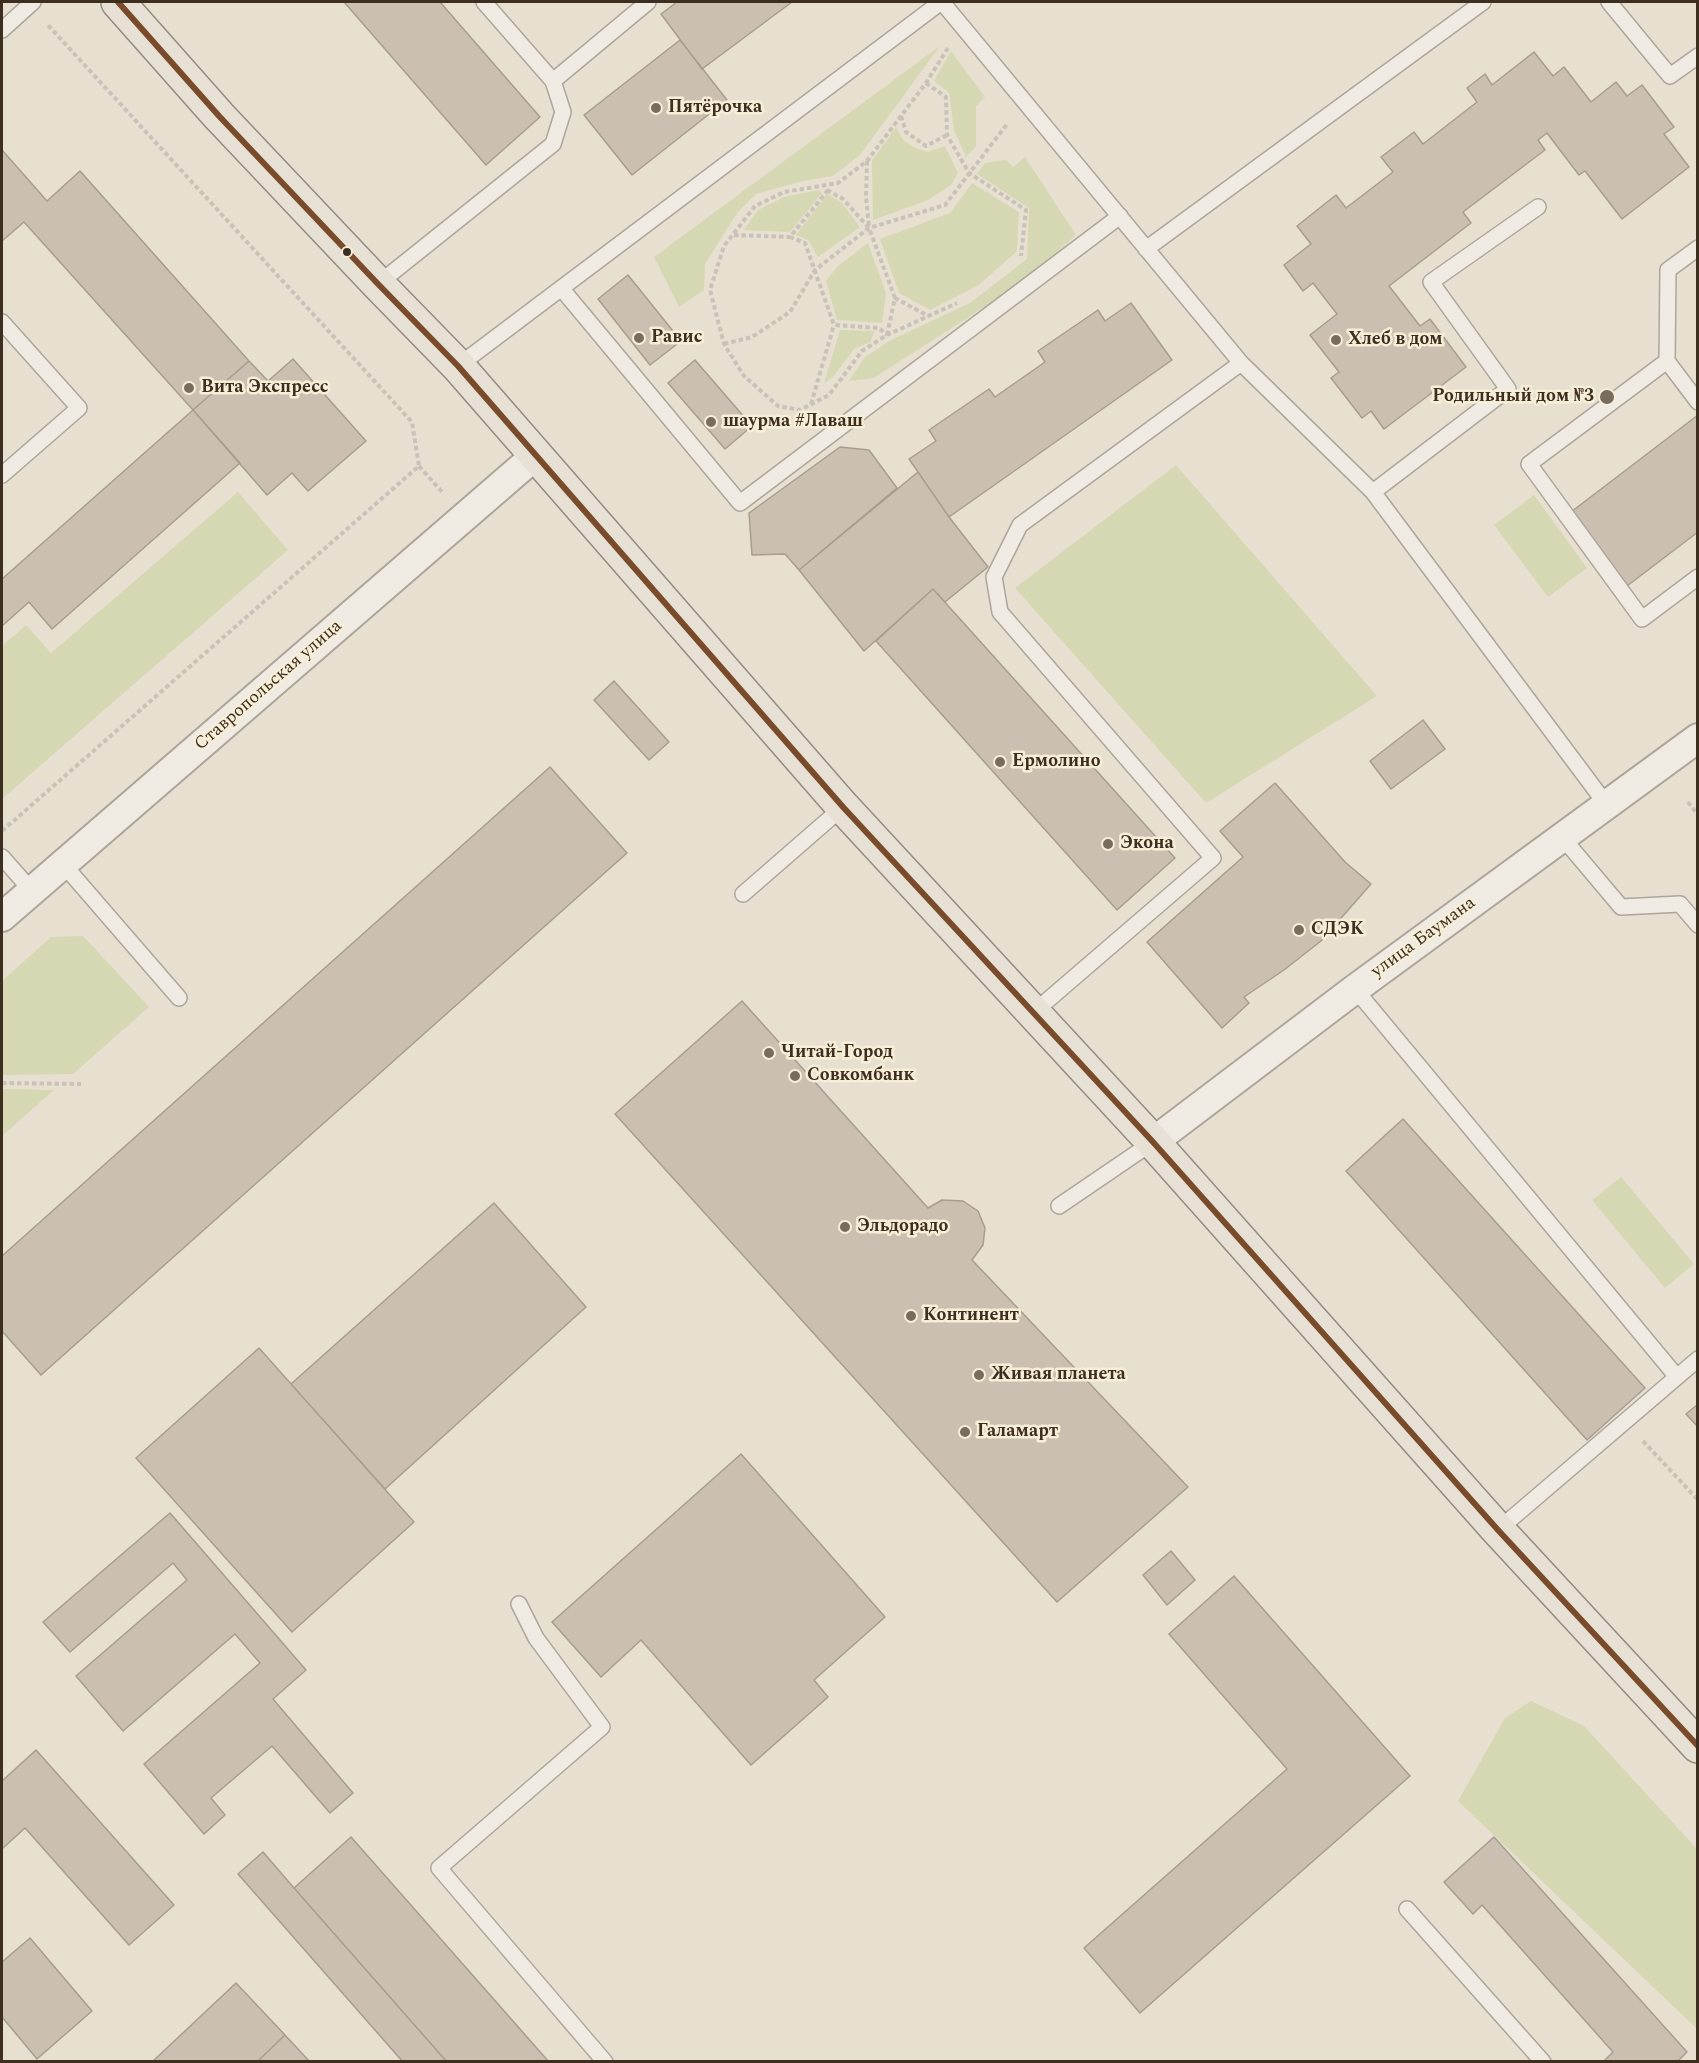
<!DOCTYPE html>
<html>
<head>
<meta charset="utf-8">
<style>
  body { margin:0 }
  #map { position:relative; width:1699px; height:2063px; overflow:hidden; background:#e7e0d1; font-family:Spectral,serif }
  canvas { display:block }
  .frame { position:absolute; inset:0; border:3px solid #3d2e20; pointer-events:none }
</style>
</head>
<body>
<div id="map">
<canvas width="1699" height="2063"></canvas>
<div class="frame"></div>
</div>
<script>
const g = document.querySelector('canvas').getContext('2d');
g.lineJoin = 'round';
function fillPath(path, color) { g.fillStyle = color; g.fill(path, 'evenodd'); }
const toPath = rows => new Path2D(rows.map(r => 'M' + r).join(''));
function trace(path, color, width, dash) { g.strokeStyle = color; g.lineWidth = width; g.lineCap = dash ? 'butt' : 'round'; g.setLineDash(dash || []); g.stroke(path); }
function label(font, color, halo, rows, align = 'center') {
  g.font = font + ' Spectral,serif'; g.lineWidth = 5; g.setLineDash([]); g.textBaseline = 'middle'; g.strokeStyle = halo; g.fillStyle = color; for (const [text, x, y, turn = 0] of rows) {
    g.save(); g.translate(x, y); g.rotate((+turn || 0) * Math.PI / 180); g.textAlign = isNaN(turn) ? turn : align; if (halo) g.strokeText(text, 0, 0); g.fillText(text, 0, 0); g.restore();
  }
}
const green = toPath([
  [940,46,860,155,833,176,803,181,756,194,738,212,705,264,704,290,679,307,654,257],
  [951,51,985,97,976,106,976,146,966,157,954,130,949,93,934,81],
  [896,127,903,140,913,147,928,152,945,146,958,173,951,185,928,200,873,220,872,161],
  [1025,157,1076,235,1026,280,874,378,849,381,864,358,889,341,970,303,1027,259,1029,208,977,174,985,163,1006,160,1013,167],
  [972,183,1019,212,1017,251,979,285,930,310,899,293,880,239,950,213],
  [818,190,822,193,790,232,744,230,758,210,784,197],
  [827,194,841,202,860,227,818,257,808,240,796,235],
  [868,243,886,293,882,323,837,320,826,281,838,266],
  [840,330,875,331,870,342,854,349,833,377,824,383],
  [1176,465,1377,696,1206,803,1015,588],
  [238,492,288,550,2,799,2,646,26,625,51,653],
  [1534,495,1587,568,1548,597,1494,525],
  [83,936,149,1007,73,1074,2,1075,2,981,51,937],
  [2,1089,54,1090,2,1136],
  [1621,1177,1694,1264,1665,1288,1592,1200],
  [1531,1701,1584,1726,1697,1849,1697,2029,1458,1801,1505,1718]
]);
const building = toPath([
  [344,2,440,2,540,117,486,165,344,2],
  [677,2,792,2,702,69,661,14,677,2],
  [680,40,727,100,632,175,584,115,680,40],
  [1534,52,1553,76,1564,67,1591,102,1616,82,1627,96,1642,85,1674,127,1664,134,1689,167,1622,219,1585,171,1579,175,1547,133,1538,140,1545,150,1463,212,1471,223,1389,286,1420,326,1430,319,1466,367,1384,429,1371,411,1362,418,1331,378,1339,372,1310,335,1337,314,1313,283,1303,291,1284,265,1311,244,1297,226,1336,195,1346,208,1393,172,1381,157,1414,132,1423,144,1477,102,1467,88,1485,74,1492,85,1534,52],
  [2,150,47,201,80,171,249,361,193,410,24,222,2,241,2,150],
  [628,275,681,341,650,365,598,299,628,275],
  [1131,303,1172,360,949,517,909,459,936,441,929,430,989,389,995,397,1045,362,1038,351,1098,310,1105,321,1131,303],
  [293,359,366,441,308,491,292,473,267,495,193,410,249,361,268,381,293,359],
  [695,360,752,426,725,449,668,383,695,360],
  [193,410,240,463,52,629,29,602,2,626,2,579,193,410],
  [1698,415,1698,532,1627,586,1571,512,1698,415],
  [840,447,869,450,897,488,799,570,785,554,752,555,749,513,840,447],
  [918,472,949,517,988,567,945,602,933,589,864,651,799,570,918,472],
  [933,589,1175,858,1117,910,876,641,933,589],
  [614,681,669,742,649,760,594,700,614,681],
  [1423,720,1445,749,1391,789,1370,761,1423,720],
  [550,767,627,853,41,1375,2,1331,2,1256,550,767],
  [1275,783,1345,862,1371,884,1321,941,1284,970,1244,997,1249,1003,1222,1028,1147,942,1243,857,1220,831,1275,783],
  [742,1001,928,1208,942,1200,963,1201,978,1211,985,1228,983,1245,972,1260,1188,1487,1057,1602,615,1114,742,1001],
  [1403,1119,1645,1388,1587,1440,1346,1171,1403,1119],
  [494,1203,586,1307,385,1489,291,1384,494,1203],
  [259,1348,414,1522,292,1632,136,1458,259,1348],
  [1698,1404,1698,1427,1686,1414,1698,1404],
  [741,1454,885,1617,814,1680,828,1697,751,1765,641,1640,601,1677,552,1622,741,1454],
  [170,1513,306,1670,273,1699,353,1793,330,1813,272,1746,211,1798,225,1815,204,1834,144,1764,260,1663,235,1634,123,1731,76,1676,187,1580,173,1563,70,1652,43,1622,170,1513],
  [1171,1551,1195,1580,1167,1605,1143,1575,1171,1551],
  [1234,1576,1410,1776,1140,2013,1084,1948,1287,1769,1169,1634,1234,1576],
  [36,1750,174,1905,129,1945,25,1828,2,1849,2,1781,36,1750],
  [351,1837,549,2062,447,2062,294,1888,351,1837],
  [1494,1837,1687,2052,1677,2062,1603,2062,1613,2052,1482,1905,1473,1914,1444,1882,1494,1837],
  [263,1852,294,1888,447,2062,403,2062,238,1874,263,1852],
  [30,1938,92,2011,37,2059,2,2017,2,1962,30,1938],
  [236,1983,285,2035,257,2062,152,2062,236,1983],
  [285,2035,310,2062,257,2062,285,2035]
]);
const path = toPath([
  [948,48,926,83,867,161,838,183,784,192,755,206,724,246,710,290,724,344,744,376,778,406,800,410,829,395,862,351,887,335,957,303],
  [926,83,946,97,947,135,969,173,1026,210,1021,256],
  [901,116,906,132,926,146,947,135],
  [867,161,866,197,869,227],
  [827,190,843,199,869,228,895,298],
  [828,190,790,237,805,243,834,325,879,328,887,335],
  [734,235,790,237],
  [887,335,895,298,928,316],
  [724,344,752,337,790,312,815,270,869,228,945,205,1008,123],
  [811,404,834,325],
  [419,466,443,493],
  [1688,802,1698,815],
  [2,831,419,466,412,422,47,24],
  [2,1083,81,1084],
  [1643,1441,1698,1500]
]);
const service = toPath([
  [942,2,1241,363,1373,492],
  [1609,2,1670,76,1698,56],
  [2,30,33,2],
  [553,81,648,2],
  [1538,207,1431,282,1508,389,1373,492,1606,804],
  [1698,248,1668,270,1667,361,1529,464,1642,619,1698,577],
  [1146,249,1483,2],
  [378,284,553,144,563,112,553,81,484,2],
  [561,288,740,503,1120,216],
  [2,322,79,408,2,475],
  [1667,361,1698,402],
  [458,366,941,2],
  [1562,837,1621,907,1680,904,1698,925],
  [2,857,31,890],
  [63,864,179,998],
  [743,894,843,807],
  [1355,989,1677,1377],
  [1034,1012,1213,858,1000,612,994,577,1020,525,1241,363],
  [1059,1206,1153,1142],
  [1498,1530,1698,1359],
  [519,1604,536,1638,602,1727,439,1868,605,2062],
  [1407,1909,1543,2062]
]);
const minor = toPath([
  [2,917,536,455],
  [1153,1142,1355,989,1698,738]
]);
const primary = toPath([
  [118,2,219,116,378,284,458,366,843,807,1153,1142,1498,1530,1698,1746]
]);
const bus1 = toPath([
  [118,2,219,116,378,284,458,366,843,807,1153,1142,1498,1530,1698,1746]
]);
const markers = [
  [656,108,6,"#786c5e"],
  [347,252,5,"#3d2e20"],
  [639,338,6,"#786c5e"],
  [1336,340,6,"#786c5e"],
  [189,388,6,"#786c5e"],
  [1607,397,8,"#786c5e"],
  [711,422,6,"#786c5e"],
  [1000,762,6,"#786c5e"],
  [1108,844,6,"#786c5e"],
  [1299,930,6,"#786c5e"],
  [769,1053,6,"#786c5e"],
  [795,1076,6,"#786c5e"],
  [845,1227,6,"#786c5e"],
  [911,1316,6,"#786c5e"],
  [979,1375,6,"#786c5e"],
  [965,1432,6,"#786c5e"]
];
const poiNames = [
  ["Пятёрочка",668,108],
  ["Равис",651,338],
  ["Хлеб в дом",1348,340],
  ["Вита Экспресс",201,388],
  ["Родильный дом №3",1594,397,"right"],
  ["шаурма #Лаваш",723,422],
  ["Ермолино",1012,762],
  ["Экона",1120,844],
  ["СДЭК",1311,930],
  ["Читай-Город",781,1053],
  ["Совкомбанк",807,1076],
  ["Эльдорадо",857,1227],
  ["Континент",923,1316],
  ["Живая планета",991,1375],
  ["Галамарт",977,1432]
];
const streetNames = [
  ["Ставропольская улица",269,686,-41],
  ["улица Баумана",1424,938,-36]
];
fillPath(green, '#d6d7b3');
fillPath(building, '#cbbfb2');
trace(building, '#a89c90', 1.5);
trace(service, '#ada599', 18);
trace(minor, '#ada599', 32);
trace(primary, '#928b80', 36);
trace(path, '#c8c2b9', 4, [4.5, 3]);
trace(service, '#efebe3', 15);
trace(minor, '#efebe3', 28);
trace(primary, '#e6e1d4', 33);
trace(bus1, '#7a4b2a', 6);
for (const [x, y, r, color] of markers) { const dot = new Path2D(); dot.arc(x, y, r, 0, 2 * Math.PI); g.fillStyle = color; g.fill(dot); trace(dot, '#f7eed8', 2); }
label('bold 18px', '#3d2e20', '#f7eed8', poiNames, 'left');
label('18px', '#3d2e20', '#f7eed8', streetNames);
</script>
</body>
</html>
